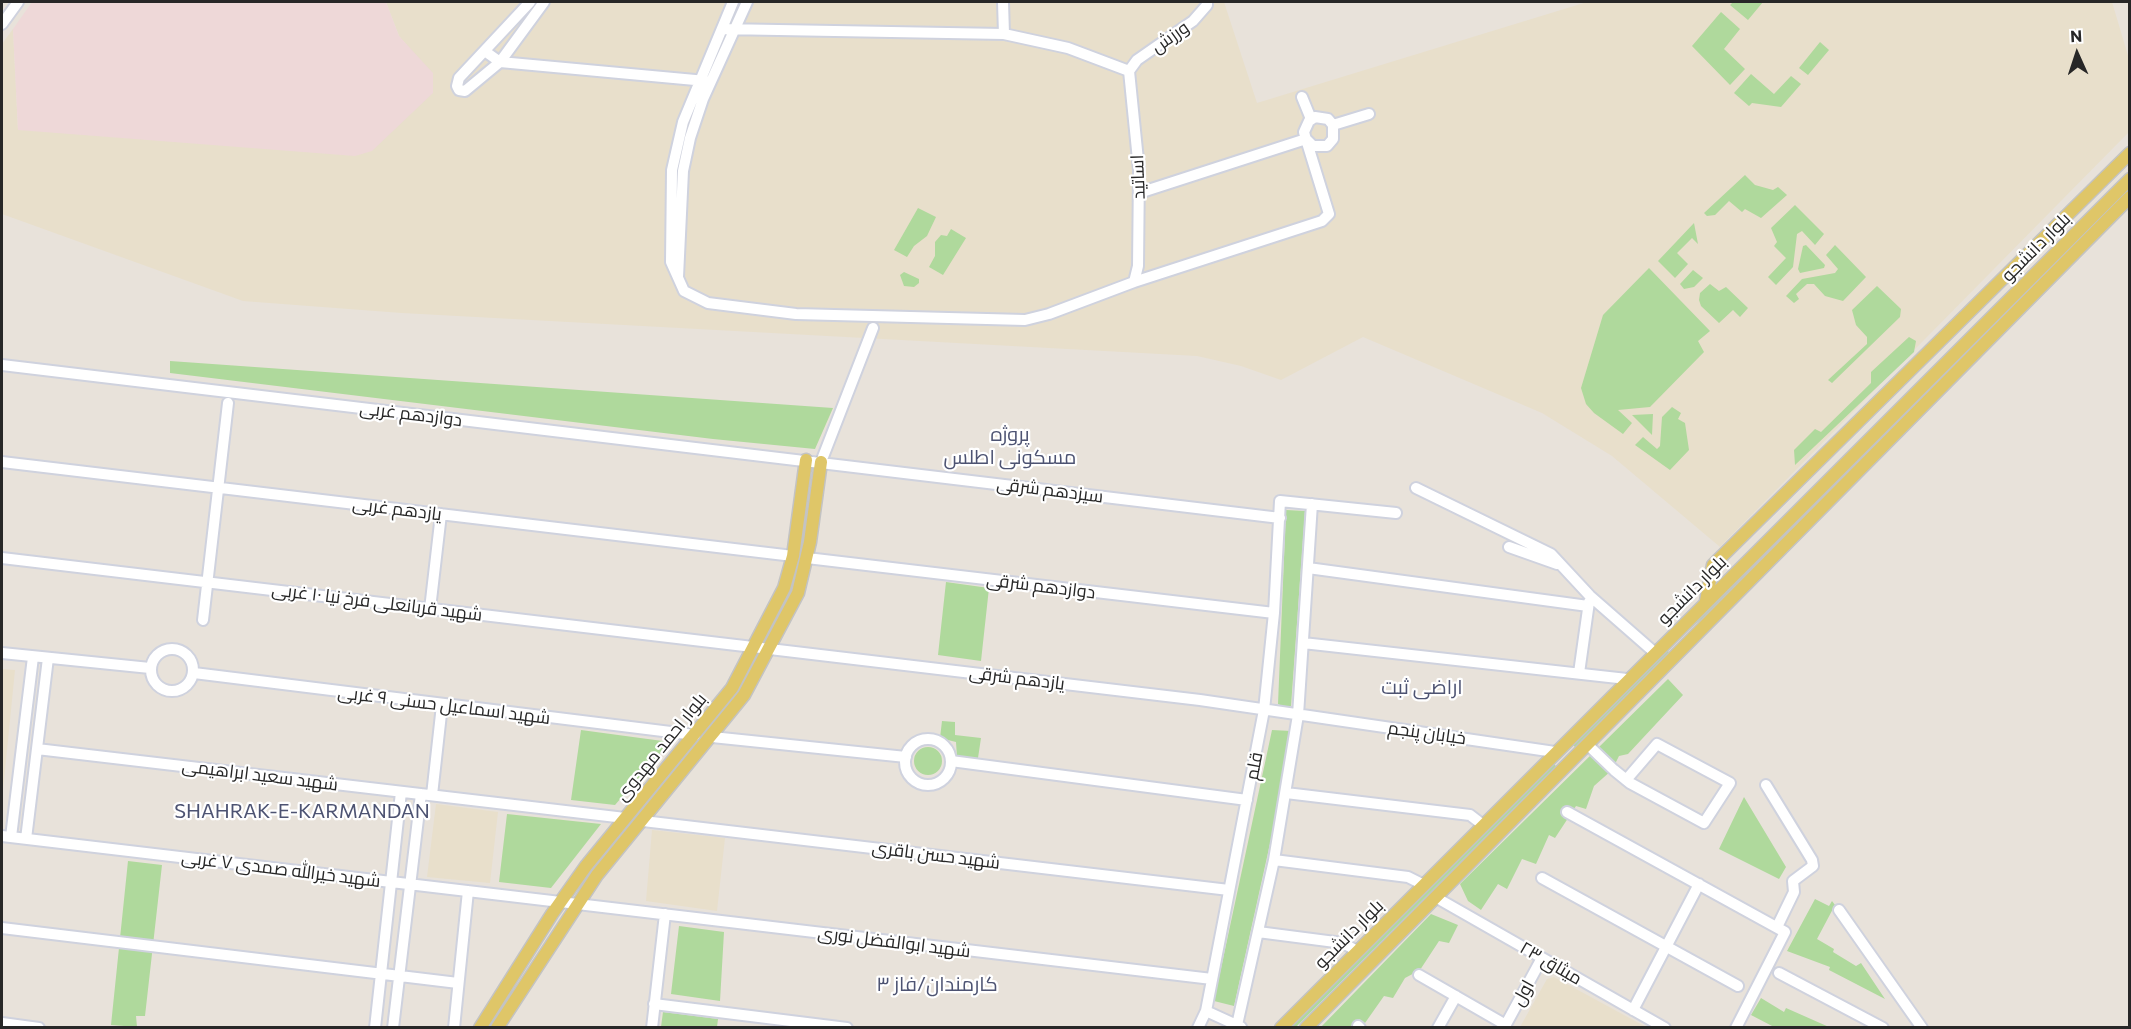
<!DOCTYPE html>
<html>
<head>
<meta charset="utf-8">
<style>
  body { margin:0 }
  #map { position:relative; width:2131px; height:1029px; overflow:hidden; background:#e8e2da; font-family:Commissioner,sans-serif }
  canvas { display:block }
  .frame { position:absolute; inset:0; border:3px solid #272727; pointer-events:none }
  .north { position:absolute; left:2047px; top:24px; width:60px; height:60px; -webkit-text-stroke:4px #fff; paint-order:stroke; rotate:357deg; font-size:16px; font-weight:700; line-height:24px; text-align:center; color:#272727 }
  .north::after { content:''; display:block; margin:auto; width:21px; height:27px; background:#272727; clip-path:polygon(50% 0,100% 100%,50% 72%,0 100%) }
</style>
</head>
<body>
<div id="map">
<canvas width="2131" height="1029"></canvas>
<div class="frame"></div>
<div class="north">N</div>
</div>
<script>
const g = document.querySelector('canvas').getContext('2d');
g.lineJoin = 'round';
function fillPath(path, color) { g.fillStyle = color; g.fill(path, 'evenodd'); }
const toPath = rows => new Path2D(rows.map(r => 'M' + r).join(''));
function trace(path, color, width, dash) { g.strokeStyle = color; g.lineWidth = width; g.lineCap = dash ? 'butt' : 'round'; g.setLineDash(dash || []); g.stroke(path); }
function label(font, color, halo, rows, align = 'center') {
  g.font = font + ' Commissioner,Cairo,sans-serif'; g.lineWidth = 4.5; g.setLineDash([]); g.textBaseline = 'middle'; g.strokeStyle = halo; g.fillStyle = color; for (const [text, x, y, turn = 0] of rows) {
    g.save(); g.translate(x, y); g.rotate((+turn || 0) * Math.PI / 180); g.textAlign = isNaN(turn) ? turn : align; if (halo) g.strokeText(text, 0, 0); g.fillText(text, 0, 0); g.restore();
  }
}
const education = toPath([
  [386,2,1224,2,1257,103,1587,2,2112,2,2129,59,2129,132,1720,547,1612,456,1542,413,1363,337,1281,380,1241,366,1197,356,402,313,243,301,2,214,2,44,13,29,18,130,411,51,399,36],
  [2,669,15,670,2,800],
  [436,804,498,812,490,883,427,877],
  [652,830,725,838,717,911,646,901],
  [1554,977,1635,1021,1646,1027,1520,1027,1547,979]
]);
const medical = toPath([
  [32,2,386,2,399,36,433,73,433,93,372,151,355,156,18,130,13,29]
]);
const green = toPath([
  [1733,2,1763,2,1748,20,1730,5],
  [1721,12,1740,29,1724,49,1745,69,1730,85,1692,46],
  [1820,42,1829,50,1808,75,1799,68],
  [1751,74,1774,94,1791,76,1801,84,1781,107,1752,103,1749,106,1734,93],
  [1745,175,1755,185,1773,190,1778,187,1787,195,1761,218,1745,209,1742,212,1729,201,1715,215,1707,216,1704,213],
  [2129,187,2129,191,1723,602,1688,630,1686,628,1822,498],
  [1795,205,1824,234,1815,245,1802,231,1797,234,1793,267,1776,285,1768,277,1786,258,1774,246,1777,242,1771,228],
  [918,208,936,217,927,236,914,246,907,257,894,250],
  [1694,223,1698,244,1692,238,1677,253,1688,264,1675,278,1658,261],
  [951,229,966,238,943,275,929,267,935,256,935,242,941,235,947,236],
  [1806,245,1825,265,1824,268,1800,273,1798,269,1803,246],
  [1835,245,1866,277,1843,301,1825,296,1814,284,1807,284,1796,294,1799,299,1794,303,1786,296,1802,279,1835,273,1838,269,1826,255],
  [1649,268,1710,331,1698,341,1704,352,1650,407,1618,410,1632,423,1623,434,1594,413,1586,404,1581,388,1603,315],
  [1693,270,1703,278,1694,287,1684,289,1680,284],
  [904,272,919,279,919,283,914,287,904,286,900,275],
  [1710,284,1719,291,1726,287,1748,308,1740,317,1733,310,1719,323,1701,306,1699,300,1700,293],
  [1877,286,1901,309,1900,317,1832,383,1828,380,1867,344,1867,337,1856,325,1852,310],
  [1909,337,1916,341,1914,352,1795,465,1794,450,1815,429,1821,432,1871,383,1871,372],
  [170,361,833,408,815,449,713,439,170,373],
  [1672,407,1681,413,1678,419,1685,423,1689,450,1670,470,1635,445,1643,437,1657,449,1660,446,1662,417],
  [1653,414,1652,435,1632,415],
  [1286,510,1305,511,1291,706,1287,708,1278,704],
  [946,582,989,588,981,661,938,655],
  [1667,650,1670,653,1601,722,1575,747,1572,744],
  [1668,679,1683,695,1628,754,1619,756,1612,770,1594,786,1586,809,1576,806,1555,838,1549,835,1536,864,1522,859,1507,889,1498,884,1481,910,1468,901,1460,884],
  [942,721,955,722,955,735,981,738,978,758,957,757,956,742,940,738],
  [581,730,670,742,615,805,571,800],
  [1272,730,1291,731,1283,785,1234,1006,1214,1001],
  '914 761a14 14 0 1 1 28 0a14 14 0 1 1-28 0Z',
  [1553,763,1556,766,1296,1027,1290,1028],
  [1744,797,1786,867,1779,879,1719,849],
  [507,814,601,824,551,888,499,882],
  [128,861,162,865,145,1016,136,1016,137,1027,111,1025],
  [1815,899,1829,906,1832,901,1835,905,1817,939,1834,949,1833,952,1856,966,1861,963,1885,999,1829,970,1830,967,1787,951],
  [1431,914,1458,925,1449,943,1439,941,1420,970,1405,978,1393,998,1384,996,1365,1023,1359,1019,1354,1027,1320,1028],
  [679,926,724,932,720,1001,671,994],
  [1761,998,1784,1012,1786,1008,1829,1027,1774,1027,1751,1015],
  [663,1012,718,1019,717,1027,661,1027]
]);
const minor = toPath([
  [530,2,459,78,457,86,459,90,465,91,500,62,544,2],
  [733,2,683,122,672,170,671,262,684,291,708,303,796,314,1025,320,1049,314,1134,282,1322,221,1329,214,1305,136,1304,132,1309,121,1315,117,1328,119,1333,125,1333,139,1327,146,1313,146,1306,139],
  [1003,2,1004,34],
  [2,24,18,2],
  [722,29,1004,34,1068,48,1129,71],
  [486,52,500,62,706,81],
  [1129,71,1139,170,1138,266,1134,282],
  [1129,71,1137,60,1193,21,1207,5,1207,2],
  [1302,97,1311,119],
  [1333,125,1369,114],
  [1139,193,1306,139],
  [678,277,683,171,690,138,703,99,747,2],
  [2,365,1280,518],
  [2,462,793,556],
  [821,462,873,328],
  [1416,488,1551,554,1590,596,1654,652],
  [1509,547,1557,564],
  [2,558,1200,700,1555,752],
  [807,558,1274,613],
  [1308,568,1588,606],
  [430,609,441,514],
  [203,620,228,403],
  [1303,643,1627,679],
  '151 670a21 21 0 1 1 42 0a21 21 0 1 1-42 0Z',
  [2,653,150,668],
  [194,673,695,735],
  [1579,673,1589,602],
  [712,737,906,757],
  '905 762a23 23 0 1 1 46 0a23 23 0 1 1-46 0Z',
  [1588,745,1614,770,1630,783,1704,823,1730,783,1657,744,1626,780],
  [37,749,625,818],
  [951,761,1247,800],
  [1766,785,1812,860,1813,866,1793,881,1794,892,1777,927],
  [1286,793,1470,815,1483,825],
  [432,795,442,705],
  [1567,812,1785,932,1736,1028],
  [643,821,1229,890],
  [2,836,1212,979],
  [11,837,33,657],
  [26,839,48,658],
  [1274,860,1408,877,1424,885],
  [1542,878,1738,986],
  [1437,898,1665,1028],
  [1839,910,1922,1028],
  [2,928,458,983],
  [1258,932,1343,943,1357,951],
  [1779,973,1883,1028],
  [1419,975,1506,1025],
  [654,1004,847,1028],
  [1633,1010,1699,884],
  [1206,1011,1241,1027],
  [2,1023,39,1028],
  [1237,1025,1274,860,1298,715,1312,504],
  [1358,1026,1360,1028],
  [375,1028,401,792],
  [393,1028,421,794],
  [454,1028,468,891],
  [652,1028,665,914],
  [1198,1028,1206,1011,1264,710,1274,613,1280,501,1396,513],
  [1438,1028,1456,996],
  [1504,1028,1542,958]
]);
const major = toPath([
  [1706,601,1713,565,2130,153],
  [480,1028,552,914,586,866,732,688,784,588,793,556,806,460],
  [497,1028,597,875,744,695,798,593,810,542,821,462],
  [1281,1028,2130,179],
  [1306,1028,2130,197]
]);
const streetNames = [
  ["ورزش",1170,37,-35],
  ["اساتید",1138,177,-92],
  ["بلوار دانشجو",2036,247,-45],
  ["دوازدهم غربی",411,414,7],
  ["سیزدهم شرقی",1050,490,7],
  ["یازدهم غربی",397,509,7],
  ["دوازدهم شرقی",1041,586,7],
  ["بلوار دانشجو",1692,590,-45],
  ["شهید قربانعلی فرخ نیا ۱۰ غربی",377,602,7],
  ["یازدهم شرقی",1017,678,7],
  ["شهید اسماعیل حسنی ۹ غربی",444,705,7],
  ["خیابان پنجم",1427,733,8],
  ["بلوار احمد مهدوی",661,747,-51],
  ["قلم",1254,766,-79],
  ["شهید سعید ابراهیمی",260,775,7],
  ["شهید حسن باقری",936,855,7],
  ["شهید خیرالله صمدی ۷ غربی",281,869,7],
  ["بلوار دانشجو",1349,934,-45],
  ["شهید ابوالفضل نوری",894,942,7],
  ["میثاق ۲۳",1551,963,30],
  ["اول",1523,993,-61]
];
const neighbourhoodNames = [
  ["پروژه",1010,434],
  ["مسکونی اطلس",1010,457],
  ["اراضی ثبت",1422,687],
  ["SHAHRAK-E-KARMANDAN",302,811],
  ["کارمندان/فاز ۳",937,984]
];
fillPath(education, '#e8dfcb');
fillPath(medical, '#eed8d8');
fillPath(green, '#afd99c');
trace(minor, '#cfd2de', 14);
trace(major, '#c3c3c3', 15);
trace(minor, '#fff', 10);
trace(major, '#dfc668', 12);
label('18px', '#272727', '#fff', streetNames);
label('20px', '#4d5372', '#fff', neighbourhoodNames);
</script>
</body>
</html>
